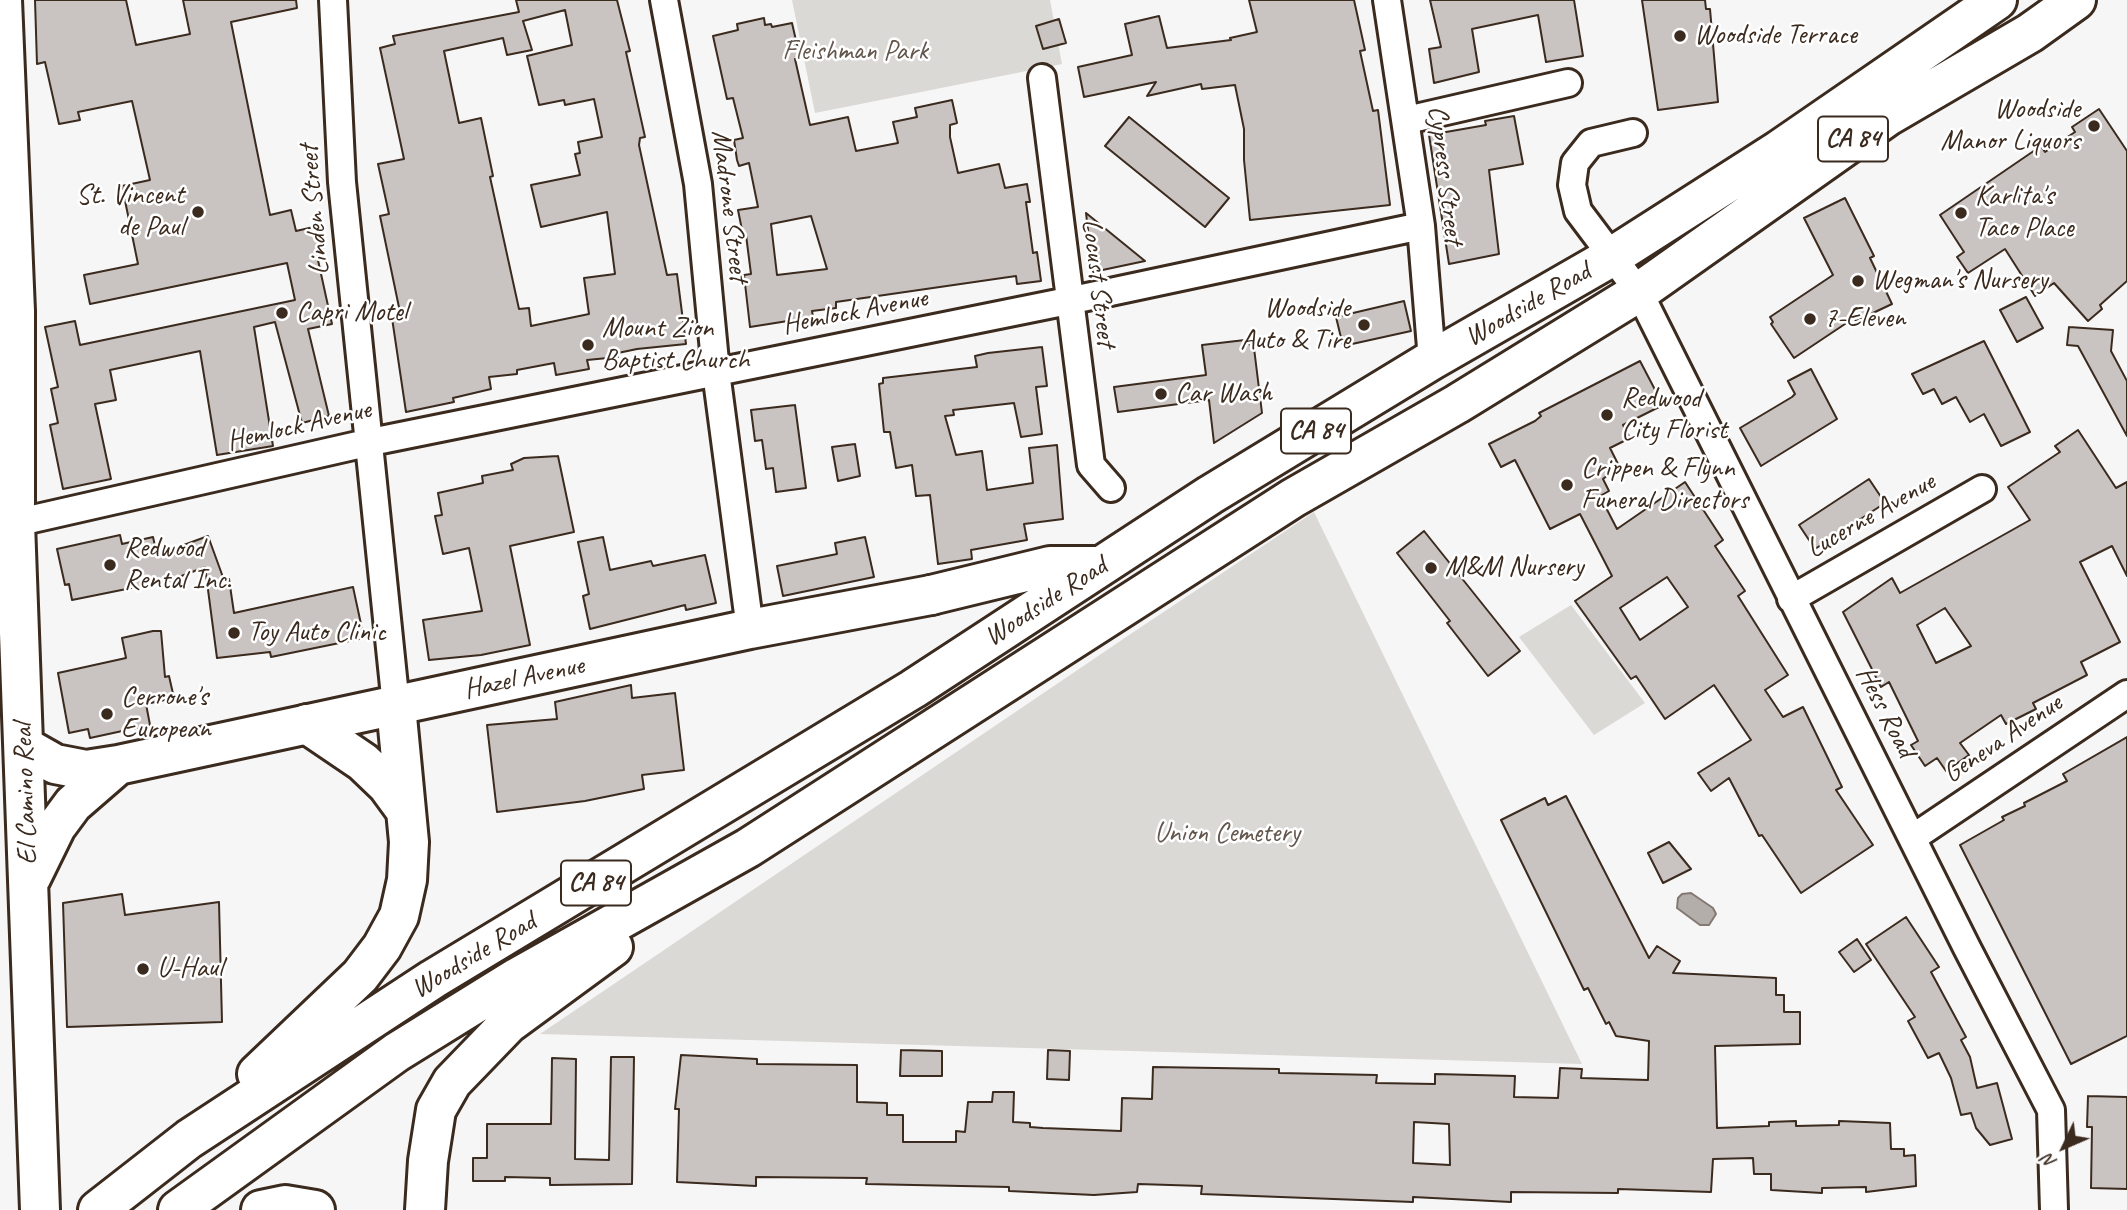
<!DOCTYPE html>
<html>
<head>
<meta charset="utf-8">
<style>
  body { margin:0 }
  #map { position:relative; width:2127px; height:1210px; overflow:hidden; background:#f7f6f6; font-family:Caveat,sans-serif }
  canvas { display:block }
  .north { position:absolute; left:2029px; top:1112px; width:70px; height:70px; -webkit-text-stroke:5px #fff; paint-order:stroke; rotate:226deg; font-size:19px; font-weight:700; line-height:28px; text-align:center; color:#3b2a1e }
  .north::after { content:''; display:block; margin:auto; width:24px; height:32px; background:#3b2a1e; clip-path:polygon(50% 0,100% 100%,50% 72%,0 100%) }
</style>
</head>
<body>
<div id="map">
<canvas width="2127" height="1210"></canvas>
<div class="north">N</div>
</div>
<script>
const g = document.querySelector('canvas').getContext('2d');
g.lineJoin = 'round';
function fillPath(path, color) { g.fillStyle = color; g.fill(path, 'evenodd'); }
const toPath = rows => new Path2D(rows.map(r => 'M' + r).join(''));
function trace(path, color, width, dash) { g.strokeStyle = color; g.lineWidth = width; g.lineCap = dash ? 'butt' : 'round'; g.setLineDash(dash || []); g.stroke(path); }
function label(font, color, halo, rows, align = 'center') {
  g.font = font + ' Caveat,sans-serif'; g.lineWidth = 5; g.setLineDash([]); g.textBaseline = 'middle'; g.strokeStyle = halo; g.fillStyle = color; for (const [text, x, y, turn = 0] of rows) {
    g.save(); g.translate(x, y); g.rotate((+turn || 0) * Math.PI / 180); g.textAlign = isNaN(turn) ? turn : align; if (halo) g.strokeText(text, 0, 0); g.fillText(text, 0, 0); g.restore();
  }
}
const green = toPath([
  [792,0,1050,0,1062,64,815,113],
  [1314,512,1582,1064,540,1034,1138,629],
  [1571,605,1645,703,1594,735,1519,637]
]);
const water = toPath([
  [1691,893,1713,908,1716,914,1709,925,1700,925,1677,908,1678,898,1682,894,1691,893]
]);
const building = toPath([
  [35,0,126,0,136,45,190,34,183,0,296,0,297,8,231,22,270,215,291,210,296,231,318,226,323,250,316,251,332,324,308,329,329,416,302,423,275,322,254,327,273,446,217,455,200,351,110,370,116,400,95,404,111,479,63,489,50,425,58,423,51,389,58,387,45,327,75,321,80,345,295,300,287,263,90,304,84,275,138,264,122,186,150,180,132,101,78,112,80,120,59,124,45,62,37,64,35,0],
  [516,0,617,0,630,51,626,52,645,137,640,138,639,145,667,275,677,274,686,344,637,349,618,353,618,357,587,360,589,369,556,375,554,363,517,370,517,374,489,377,491,389,453,398,454,402,406,412,392,318,401,317,380,216,389,214,378,164,404,159,380,48,395,44,393,36,519,12,516,0],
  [565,10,572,45,527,56,539,105,564,100,565,105,594,99,602,137,578,142,580,153,575,154,580,175,531,185,541,227,607,212,615,274,584,278,589,314,531,326,529,308,519,309,490,177,493,176,481,118,459,123,444,51,503,38,507,55,532,50,523,21,565,10],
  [1249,0,1354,0,1365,50,1360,51,1373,111,1378,110,1390,205,1250,220,1244,160,1244,129,1235,85,1202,89,1201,84,1147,96,1156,82,1084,97,1078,67,1132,55,1125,24,1159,16,1167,48,1231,40,1230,38,1257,32,1249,0],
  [1430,0,1574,0,1583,56,1546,62,1538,15,1472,29,1479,72,1434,83,1429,49,1441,47,1430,0],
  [1642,0,1705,0,1706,9,1710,9,1718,102,1658,110,1642,0],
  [764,18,765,25,771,24,772,27,792,23,800,58,795,59,810,125,848,117,856,151,898,143,893,122,917,117,915,108,952,100,957,123,950,125,950,137,958,173,999,164,1005,188,1027,184,1030,202,1026,202,1033,253,1037,252,1041,281,1017,284,1016,276,836,302,836,308,812,311,813,317,750,327,744,275,751,274,746,235,743,235,738,210,758,207,749,163,739,166,737,160,734,140,743,138,733,98,727,99,713,36,738,30,737,24,764,18],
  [811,216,827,269,777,275,771,224,811,216],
  [1059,19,1066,43,1043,49,1036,26,1059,19],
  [2099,109,2127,151,2127,281,2100,305,2102,309,2088,321,2054,283,2035,296,2005,249,1968,273,1957,257,1964,252,1940,215,2041,146,2045,152,2075,132,2072,127,2099,109],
  [1514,116,1523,164,1489,170,1499,254,1449,264,1429,135,1486,125,1485,121,1514,116],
  [1129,117,1229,198,1205,227,1105,146,1129,117],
  [1845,198,1874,256,1870,258,1892,304,1856,321,1854,318,1794,358,1771,324,1773,322,1770,317,1833,275,1804,218,1845,198],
  [1086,213,1145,261,1093,272,1086,213],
  [2026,297,2043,328,2017,342,2000,310,2026,297],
  [1404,301,1411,331,1343,346,1336,317,1404,301],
  [2069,327,2113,330,2111,351,2127,381,2127,436,2078,346,2067,345,2069,327],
  [1245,340,1254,348,1262,413,1214,443,1209,400,1118,412,1114,387,1206,375,1202,345,1245,340],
  [1984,341,2030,432,2001,446,1984,414,1970,422,1956,397,1942,404,1934,389,1923,394,1912,374,1984,341],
  [1042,347,1047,386,1036,387,1042,434,1021,437,1014,403,953,410,954,415,945,416,956,455,982,451,987,490,1033,483,1029,448,1057,445,1063,519,1024,524,1027,540,971,550,972,559,938,564,930,495,916,496,912,465,896,468,890,432,884,432,879,384,883,383,883,378,977,367,975,356,988,353,1042,347],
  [1640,361,1663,405,1623,425,1630,438,1610,448,1619,466,1603,479,1609,491,1600,496,1617,529,1685,482,1723,540,1715,546,1745,591,1738,596,1788,675,1765,690,1783,717,1803,707,1842,787,1836,790,1873,845,1801,893,1762,835,1759,836,1729,778,1711,791,1698,773,1751,740,1714,685,1665,719,1636,676,1631,679,1575,601,1612,576,1580,514,1550,529,1515,460,1501,467,1489,444,1535,421,1541,416,1539,413,1640,361],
  [1667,577,1688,607,1640,640,1620,608,1667,577],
  [1811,369,1837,419,1761,466,1740,428,1792,397,1795,394,1788,381,1811,369],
  [795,405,806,488,776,492,773,468,766,469,762,440,755,441,751,410,795,405],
  [2078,430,2116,488,2127,482,2127,576,2112,546,2080,562,2120,642,2081,662,2087,675,2033,703,2036,709,2006,724,2001,715,1960,743,1969,755,1946,771,1937,758,1925,766,1911,745,1918,741,1889,682,1881,687,1843,612,1892,578,1900,593,2030,520,2008,487,2060,452,2055,446,2078,430],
  [1945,608,1971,646,1936,663,1917,625,1945,608],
  [855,444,860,476,838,481,832,447,855,444],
  [558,456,574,532,510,546,530,645,481,655,429,660,423,620,482,611,469,548,443,554,435,516,442,515,438,493,483,483,482,476,513,470,511,464,524,458,558,456],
  [1869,479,1885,503,1815,549,1799,525,1869,479],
  [1424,531,1520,651,1488,676,1447,623,1450,621,1397,553,1424,531],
  [120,535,122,544,153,537,157,555,208,536,224,580,229,579,234,613,353,587,364,638,271,657,270,652,217,658,205,567,171,580,72,600,69,584,65,585,57,549,120,535],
  [603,537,610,570,651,561,653,566,705,555,716,603,686,610,685,605,590,629,583,596,589,594,578,542,603,537],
  [865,537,874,577,783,596,777,566,837,554,835,543,865,537],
  [153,631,161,631,165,677,169,676,174,698,146,704,150,725,90,738,88,729,69,733,58,673,126,658,122,638,153,631],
  [631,685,632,698,675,693,684,770,642,775,644,789,585,801,497,812,487,725,557,719,555,702,631,685],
  [2127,737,2127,1036,2071,1064,1960,845,2004,820,2002,817,2025,806,2024,803,2067,781,2063,774,2127,737],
  [1566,796,1649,958,1657,946,1680,961,1673,973,1776,978,1776,995,1784,995,1784,1012,1800,1012,1800,1044,1715,1046,1717,1128,1769,1126,1769,1122,1796,1121,1796,1126,1839,1125,1839,1121,1890,1123,1891,1149,1904,1149,1904,1156,1915,1155,1916,1186,1866,1192,1866,1187,1822,1188,1822,1193,1771,1190,1771,1174,1754,1174,1753,1158,1713,1159,1711,1192,1618,1189,1618,1193,1511,1192,1511,1202,1413,1197,1413,1202,1201,1194,1202,1186,1138,1184,1137,1192,1094,1195,1009,1191,1009,1187,866,1184,867,1178,756,1177,756,1186,677,1182,679,1109,675,1109,681,1055,757,1059,757,1064,857,1065,857,1102,887,1103,887,1115,903,1115,903,1142,956,1142,956,1131,965,1132,968,1102,992,1102,993,1092,1014,1092,1013,1122,1030,1123,1030,1127,1043,1128,1121,1131,1122,1098,1152,1099,1153,1067,1279,1069,1279,1073,1377,1075,1376,1083,1435,1084,1435,1074,1515,1076,1514,1097,1558,1098,1560,1068,1582,1069,1581,1078,1648,1080,1649,1041,1616,1036,1609,1022,1606,1024,1588,988,1584,990,1501,820,1545,798,1548,805,1566,796],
  [1414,1122,1449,1124,1450,1165,1413,1163,1414,1122],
  [1669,842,1691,869,1663,883,1648,853,1669,842],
  [122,894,125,915,219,902,222,1022,67,1027,63,903,122,894],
  [1906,917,1939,967,1931,972,1966,1037,1961,1040,1970,1057,1977,1088,1997,1083,2012,1139,1990,1145,1976,1128,1971,1113,1961,1115,1951,1078,1939,1053,1928,1058,1908,1021,1915,1017,1866,944,1906,917],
  [1857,939,1871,960,1854,972,1839,952,1857,939],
  [901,1050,942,1051,942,1076,900,1076,901,1050],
  [1048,1050,1070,1051,1069,1080,1047,1079,1048,1050],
  [611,1057,634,1057,632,1184,550,1185,550,1178,505,1177,505,1181,473,1181,473,1158,487,1158,487,1124,551,1124,552,1058,576,1059,575,1159,609,1160,611,1057],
  [2088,1096,2127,1097,2127,1189,2091,1188,2092,1127,2087,1127,2088,1096]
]);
const minor = toPath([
  [333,0,342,182,396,706],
  [664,0,698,184,716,372,750,629],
  [1387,0,1421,226,1432,360],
  [1042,78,1091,465,1111,488],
  [1407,120,1568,83],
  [1633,133,1591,143,1575,163,1572,185,1578,211,1639,292,1967,948,2051,1110,2054,1210],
  [15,523,371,442,1068,301,1421,226],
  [1791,599,1982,489],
  [1914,837,2127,694]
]);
const primary = toPath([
  [2,0,15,311,15,523,40,1210],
  [1613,256,1779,150,1997,0],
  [1639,292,1888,116,2030,33,2076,0],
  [25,747,55,764,86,770,118,765,750,629,931,595],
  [31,878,56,827,73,804,118,765]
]);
const trunk = toPath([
  [931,595,1050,566,1101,566],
  [307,724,363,762,387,785,406,811],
  [257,1074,360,976,382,947,399,916,407,880,409,842,396,706],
  [98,1210,189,1139,433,979,913,689,1210,495,1432,360,1613,256],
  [178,1210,397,1052,518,977,748,848,1293,498,1457,404,1639,292],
  [261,1210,285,1205,315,1210],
  [425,1210,428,1161,436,1110,452,1082,508,1024,613,947]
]);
const markers = [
  [1680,36,7,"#3b2a1e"],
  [2094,126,7,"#3b2a1e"],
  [198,212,7,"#3b2a1e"],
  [1961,213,7,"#3b2a1e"],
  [1858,281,7,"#3b2a1e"],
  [282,313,7,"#3b2a1e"],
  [1810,319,7,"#3b2a1e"],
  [1364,325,7,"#3b2a1e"],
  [588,345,7,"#3b2a1e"],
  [1161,394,7,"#3b2a1e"],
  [1607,415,7,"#3b2a1e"],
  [1567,485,7,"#3b2a1e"],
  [110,565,7,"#3b2a1e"],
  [1431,568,7,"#3b2a1e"],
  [234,633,7,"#3b2a1e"],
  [107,714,7,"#3b2a1e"],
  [143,969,7,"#3b2a1e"]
];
const shields = [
  [1853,139,70],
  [1316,431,70],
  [596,883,70]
];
const shieldNames = [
  ["CA 84",1853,139],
  ["CA 84",1316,431],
  ["CA 84",596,883]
];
const poiNames = [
  ["Woodside Terrace",1694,36],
  ["Woodside",2080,110,"right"],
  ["Manor Liquors",2080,142,"right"],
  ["St. Vincent",184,196,"right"],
  ["de Paul",184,228,"right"],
  ["Karlita's",1975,197],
  ["Taco Place",1975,229],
  ["Wegman's Nursery",1872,281],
  ["Woodside",1350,309,"right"],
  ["Auto & Tire",1350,341,"right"],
  ["Capri Motel",296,313],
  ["7-Eleven",1824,319],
  ["Mount Zion",602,329],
  ["Baptist Church",602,361],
  ["Car Wash",1175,394],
  ["Redwood",1621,399],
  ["City Florist",1621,431],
  ["Crippen & Flynn",1581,469],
  ["Funeral Directors",1581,501],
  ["Redwood",124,549],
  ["Rental Inc.",124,581],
  ["M&M Nursery",1445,568],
  ["Toy Auto Clinic",248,633],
  ["Cerrone's",121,698],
  ["European",121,730],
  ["U-Haul",157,969]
];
const parkNames = [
  ["Fleishman Park",855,52],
  ["Union Cemetery",1227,834]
];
const streetNames = [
  ["Cypress Street",1445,175,83],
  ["Madrone Street",729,206,83],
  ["Linden Street",315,210,-95],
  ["Locust Street",1098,283,83],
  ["Woodside Road",1528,305,-30],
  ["Hemlock Avenue",855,312,-11],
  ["Hemlock Avenue",299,426,-13],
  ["Lucerne Avenue",1871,516,-30],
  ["Woodside Road",1046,602,-33],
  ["Hazel Avenue",524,678,-12],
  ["Hess Road",1885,712,63],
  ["Geneva Avenue",2003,739,-34],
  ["El Camino Real",26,794,-92],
  ["Woodside Road",474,956,-31]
];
fillPath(green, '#dbd9d6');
fillPath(water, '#b4aeaa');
trace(water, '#847972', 2);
fillPath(building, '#c9c3c1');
trace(building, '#3b2a1e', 2);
trace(minor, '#3b2a1e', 32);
trace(primary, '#3b2a1e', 44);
trace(trunk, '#3b2a1e', 44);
trace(minor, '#fff', 26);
trace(primary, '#fff', 38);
trace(trunk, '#fff', 38);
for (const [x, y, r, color] of markers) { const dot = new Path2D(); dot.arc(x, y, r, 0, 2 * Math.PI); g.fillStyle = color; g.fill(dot); trace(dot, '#fff', 2.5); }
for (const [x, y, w] of shields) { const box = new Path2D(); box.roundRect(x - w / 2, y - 22.5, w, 45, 5); g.fillStyle = '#fff'; g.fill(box); trace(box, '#3b2a1e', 2); }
label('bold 26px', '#3b2a1e', null, shieldNames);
label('28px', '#3b2a1e', '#fff', poiNames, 'left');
label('28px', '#63564c', '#fff', parkNames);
label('28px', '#3b2a1e', '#fff', streetNames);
</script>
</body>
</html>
